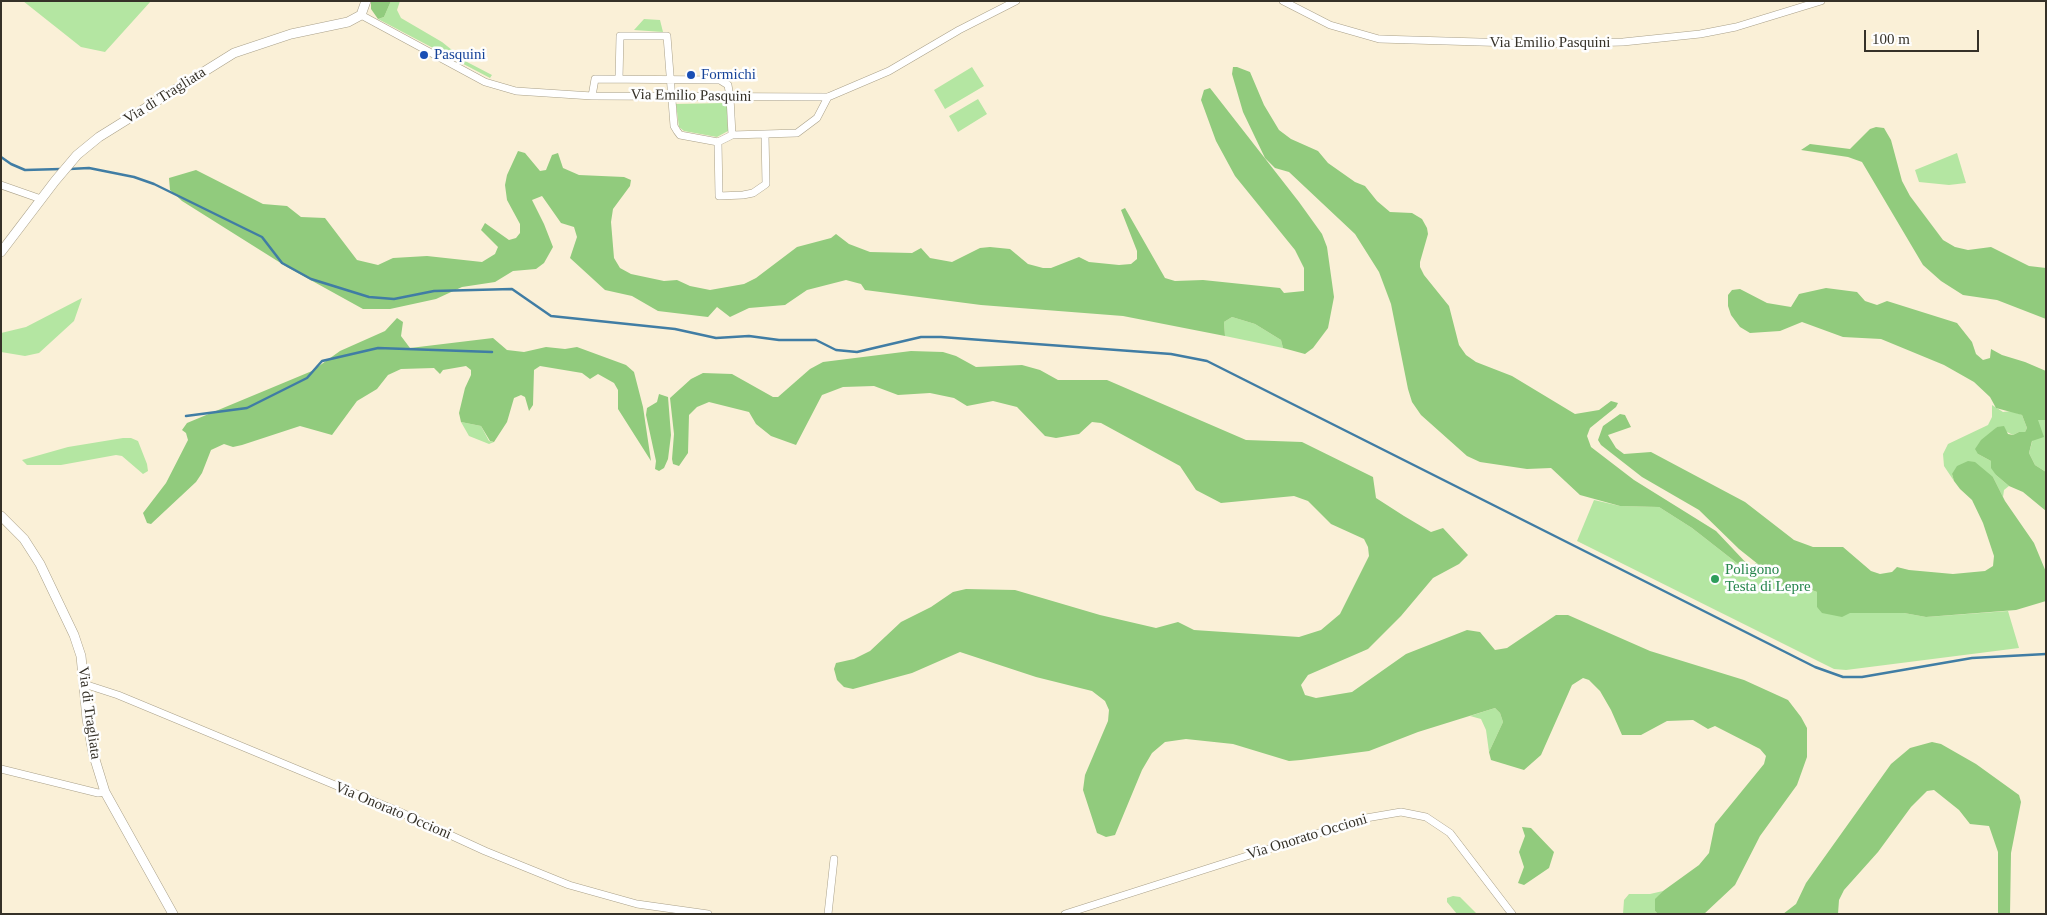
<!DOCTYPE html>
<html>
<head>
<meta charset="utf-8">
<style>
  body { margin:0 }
  #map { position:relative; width:2047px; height:915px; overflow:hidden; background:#faf0d7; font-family:"Times New Roman",serif }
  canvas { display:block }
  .frame { position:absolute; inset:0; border:2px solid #353128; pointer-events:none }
  .scale { position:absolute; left:1864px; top:30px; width:115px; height:22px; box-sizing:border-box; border:2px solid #353128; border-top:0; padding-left:6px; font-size:15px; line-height:18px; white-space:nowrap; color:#353128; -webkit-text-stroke:4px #fefefe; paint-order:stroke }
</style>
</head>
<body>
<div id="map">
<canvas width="2047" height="915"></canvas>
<div class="frame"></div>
<div class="scale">100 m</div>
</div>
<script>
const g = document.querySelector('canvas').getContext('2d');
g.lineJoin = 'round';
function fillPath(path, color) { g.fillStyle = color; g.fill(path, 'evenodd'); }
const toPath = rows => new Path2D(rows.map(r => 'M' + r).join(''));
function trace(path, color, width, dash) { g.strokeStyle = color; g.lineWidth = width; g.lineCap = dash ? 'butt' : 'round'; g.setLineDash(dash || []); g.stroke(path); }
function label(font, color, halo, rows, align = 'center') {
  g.font = font + ' "Times New Roman",serif'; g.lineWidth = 5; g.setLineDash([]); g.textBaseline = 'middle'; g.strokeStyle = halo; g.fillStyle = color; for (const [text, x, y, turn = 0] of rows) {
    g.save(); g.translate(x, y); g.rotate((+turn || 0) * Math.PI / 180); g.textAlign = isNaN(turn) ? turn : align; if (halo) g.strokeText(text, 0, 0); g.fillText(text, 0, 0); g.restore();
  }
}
const green = toPath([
  [23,1,151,1,105,52,81,47],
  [391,1,400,1,397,10,401,18,442,42,467,62,492,75,490,78,378,19,384,17],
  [644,19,660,20,663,32,634,30],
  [972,67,984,86,945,109,934,90],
  [978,99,987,114,958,132,949,116],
  [727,103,728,131,717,137,684,131,679,127,676,104],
  [1957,153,1966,183,1949,185,1919,182,1915,170],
  [82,298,74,321,39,353,25,356,1,352,1,333,26,327],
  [1232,317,1255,324,1281,340,1283,348,1225,336,1224,322],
  [1992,405,2003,412,2012,411,2022,415,2027,428,2025,432,2019,432,2013,435,1997,427,1978,454,1991,461,1996,475,2009,486,2004,490,2003,497,1993,477,1952,474,1954,481,1944,466,1943,454,1948,444,1988,425,1992,417],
  [2038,420,2046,420,2046,472,2035,465,2029,453],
  [461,422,481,426,489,441,494,442,489,444,469,436],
  [123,438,131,438,138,441,147,464,148,471,143,474,122,456,116,455,61,465,27,465,22,460,68,447],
  [1594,500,1620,506,1659,507,1692,528,1747,571,1756,563,1796,592,1804,587,1817,592,1817,607,1850,613,1904,613,1926,617,2008,611,2019,648,1846,670,1834,669,1577,541],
  [1495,708,1500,713,1503,722,1489,752,1486,730,1481,719,1470,716],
  [1663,891,1655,900,1655,911,1658,914,1623,914,1624,900,1629,894,1650,894],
  [1453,896,1460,897,1477,914,1457,914,1447,902,1447,898]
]);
const forest = toPath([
  [371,1,391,1,384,17,378,19,371,9],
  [1233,67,1237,67,1250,72,1264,105,1279,130,1291,139,1318,151,1328,163,1355,182,1365,186,1377,201,1390,212,1412,213,1422,219,1427,228,1428,234,1420,262,1420,267,1424,275,1449,306,1459,345,1466,355,1476,362,1512,376,1575,414,1599,410,1611,401,1618,403,1616,407,1590,428,1587,436,1591,447,1634,480,1716,531,1751,568,1747,571,1692,528,1659,507,1620,506,1580,495,1551,468,1527,469,1480,462,1467,456,1421,415,1412,402,1408,389,1391,304,1379,272,1355,234,1289,172,1275,168,1265,158,1243,112,1232,74],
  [1210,88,1299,202,1322,234,1327,247,1334,297,1328,328,1313,348,1305,354,1283,348,1281,340,1255,324,1232,317,1224,322,1225,336,1123,316,981,305,865,290,861,284,846,280,807,290,785,305,749,308,730,317,717,307,708,317,658,311,632,296,605,290,570,258,577,237,574,227,561,223,542,196,532,200,544,224,553,247,544,263,536,269,513,271,495,282,462,287,436,299,390,309,363,309,287,267,182,201,170,190,169,178,196,170,263,204,287,206,301,217,325,218,357,260,378,265,393,258,427,256,482,262,495,254,498,247,481,230,485,223,509,240,516,238,520,233,520,224,507,200,505,185,507,175,518,151,525,153,540,171,546,170,552,155,558,153,563,168,579,175,624,177,631,180,630,186,613,209,611,222,614,258,620,268,631,274,664,281,677,280,690,286,710,290,744,284,756,278,797,247,831,238,836,234,849,244,870,252,912,253,921,248,930,258,952,262,980,248,990,247,1010,249,1028,264,1043,268,1051,268,1079,257,1089,262,1119,265,1131,264,1137,259,1137,251,1121,210,1125,208,1165,278,1175,281,1203,280,1280,288,1284,293,1304,291,1304,268,1295,250,1235,176,1216,141,1201,100,1204,90],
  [1876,127,1884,128,1891,140,1902,181,1910,196,1943,240,1955,247,1968,250,1991,247,2029,266,2046,268,2046,319,1997,300,1963,295,1941,281,1923,265,1862,162,1848,157,1801,150,1810,144,1850,149,1870,129],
  [1826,288,1857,292,1865,301,1877,305,1887,301,1957,323,1972,342,1976,354,1983,360,1990,358,1991,349,2002,355,2025,362,2046,371,2046,420,2038,420,2044,437,2032,441,2029,453,2035,465,2046,472,2046,511,2023,492,2009,486,1996,475,1991,468,1991,461,1978,454,1975,449,1981,440,1997,427,2004,426,2008,434,2013,435,2019,432,2025,432,2027,428,2022,415,1996,408,1990,397,1974,382,1944,365,1881,339,1843,337,1802,322,1780,331,1750,333,1740,327,1731,315,1728,306,1728,295,1732,290,1740,289,1767,303,1791,307,1799,294],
  [397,318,403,322,401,336,410,348,493,338,507,350,524,352,546,347,565,349,577,347,626,365,634,372,643,407,651,461,618,409,618,390,614,383,598,374,590,379,582,373,540,366,534,370,533,405,529,411,525,397,521,395,514,398,507,422,494,442,490,441,481,426,461,422,459,413,465,388,471,375,471,370,466,366,443,370,440,374,434,368,401,369,388,375,377,389,357,401,332,435,300,426,242,445,233,447,224,444,211,450,202,473,196,482,151,524,147,523,143,513,166,483,188,440,186,433,182,430,187,423,312,371,340,351,385,331],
  [911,351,943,352,956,356,976,367,1022,365,1040,370,1058,380,1107,380,1246,440,1302,442,1373,477,1376,498,1404,516,1431,532,1443,528,1468,555,1459,564,1433,578,1401,616,1368,649,1308,675,1301,685,1305,695,1316,698,1352,692,1406,654,1467,630,1480,632,1495,650,1507,648,1556,615,1568,615,1650,651,1744,680,1788,700,1801,717,1807,728,1807,757,1797,785,1760,836,1735,885,1704,914,1658,914,1655,911,1655,899,1663,891,1699,865,1709,853,1715,824,1764,764,1766,756,1760,749,1715,726,1708,729,1693,720,1667,721,1641,735,1622,735,1611,710,1600,691,1589,680,1583,678,1572,685,1541,755,1524,770,1491,760,1489,752,1503,722,1500,713,1495,708,1418,732,1369,751,1301,760,1289,761,1233,744,1186,739,1165,742,1152,753,1142,770,1115,835,1106,837,1097,833,1083,790,1085,775,1108,721,1109,710,1105,701,1092,691,1036,677,960,652,912,673,853,689,844,687,837,680,834,669,836,663,854,659,870,651,901,622,931,607,953,592,966,589,1015,590,1100,615,1156,628,1178,622,1194,630,1299,637,1321,630,1340,614,1369,556,1368,547,1364,539,1331,524,1308,501,1294,496,1221,503,1196,490,1180,466,1101,423,1092,422,1079,434,1056,438,1045,436,1017,407,993,401,967,406,954,398,930,393,898,395,874,386,843,387,822,395,796,445,771,436,756,424,749,412,709,402,697,407,689,415,688,453,679,466,673,464,672,459,674,434,670,398,691,379,703,373,732,374,773,397,778,397,810,369,823,362],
  [659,394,668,397,671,435,668,459,664,468,659,471,655,469,656,461,646,415,647,408,657,402],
  [1620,414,1625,415,1631,427,1608,435,1616,448,1624,454,1651,452,1745,502,1794,540,1813,547,1843,547,1871,571,1880,574,1892,572,1897,567,1909,570,1953,574,1985,571,1993,566,1994,556,1983,523,1972,500,1960,489,1954,481,1952,474,1957,466,1968,461,1975,462,1993,477,2005,501,2034,543,2046,572,2046,601,2016,610,1926,617,1904,613,1850,613,1842,617,1822,613,1817,607,1817,592,1804,587,1796,592,1788,588,1739,549,1699,510,1642,477,1601,445,1598,440,1603,426],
  [1932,742,1941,744,1976,764,2019,795,2021,802,2011,853,2010,914,1998,914,1998,852,1989,826,1970,824,1959,810,1934,790,1927,791,1911,807,1878,852,1844,890,1839,900,1838,914,1783,914,1796,904,1806,883,1891,764,1910,748],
  [1522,827,1531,828,1554,852,1549,868,1524,885,1518,883,1524,867,1519,852,1525,836]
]);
const stream = toPath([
  [1,157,11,164,25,170,61,169],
  [69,169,89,168,134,177,154,184,262,237,282,263,311,279,369,297,394,299,434,291,512,289,551,316,675,329,716,338,749,336,779,340,816,340,836,350,857,352,921,337,941,337,1171,354,1207,361,1815,667,1843,677,1862,677,1972,658,2046,654],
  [186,416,247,408,307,378,322,361,378,348,492,352]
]);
const minor = toPath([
  [1283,1,1330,25,1379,39,1547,44,1623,42,1700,34,1736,27,1821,1],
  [361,15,485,82,516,91,592,96,828,97,889,71,959,30,1016,1],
  [619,79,620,36,667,36,674,126,677,131,680,135,718,142,732,135],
  [592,96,595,79,720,80,728,85,730,97,732,135,797,133,817,118,828,97],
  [718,142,719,196,743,195,753,193,766,184,765,134],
  [1,185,41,199],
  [84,684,118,695,400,812,485,851,569,885,637,904,708,914],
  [1,769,98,793,105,792],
  [828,914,834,859],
  [1065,914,1366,818,1401,812,1426,817,1450,833,1512,914]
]);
const tertiary = toPath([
  [1,252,55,181,77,155,99,137,234,53,291,34,348,22,361,15,366,1],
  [1,516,24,539,40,564,74,635,81,656,87,719,93,753,105,792,173,914]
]);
const markers = [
  [424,55,5,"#1a4fb4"],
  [691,75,5,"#1a4fb4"],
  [1715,579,5,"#2e9e5b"]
];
const streetNames = [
  ["Via Emilio Pasquini",1550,43],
  ["Via di Tragliata",165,96,-32],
  ["Via Emilio Pasquini",691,96,1],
  ["Via di Tragliata",89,713,82],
  ["Via Onorato Occioni",393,811,23],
  ["Via Onorato Occioni",1307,837,-17]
];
const transitNames = [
  ["Pasquini",434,55],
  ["Formichi",701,75]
];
const leisureNames = [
  ["Poligono",1725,570],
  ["Testa di Lepre",1725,587]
];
fillPath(green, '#b4e6a2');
fillPath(forest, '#91cb7d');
trace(stream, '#407da4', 2.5);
trace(minor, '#a9a089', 8);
trace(tertiary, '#a9a089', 10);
trace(minor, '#fff', 7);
trace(tertiary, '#fff', 9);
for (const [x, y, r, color] of markers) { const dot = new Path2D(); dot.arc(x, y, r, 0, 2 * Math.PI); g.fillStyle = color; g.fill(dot); trace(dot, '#fefefe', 2); }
label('15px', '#353128', '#fefefe', streetNames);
label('15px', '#164399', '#fefefe', transitNames, 'left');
label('15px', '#27864d', '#fefefe', leisureNames, 'left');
</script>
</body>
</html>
